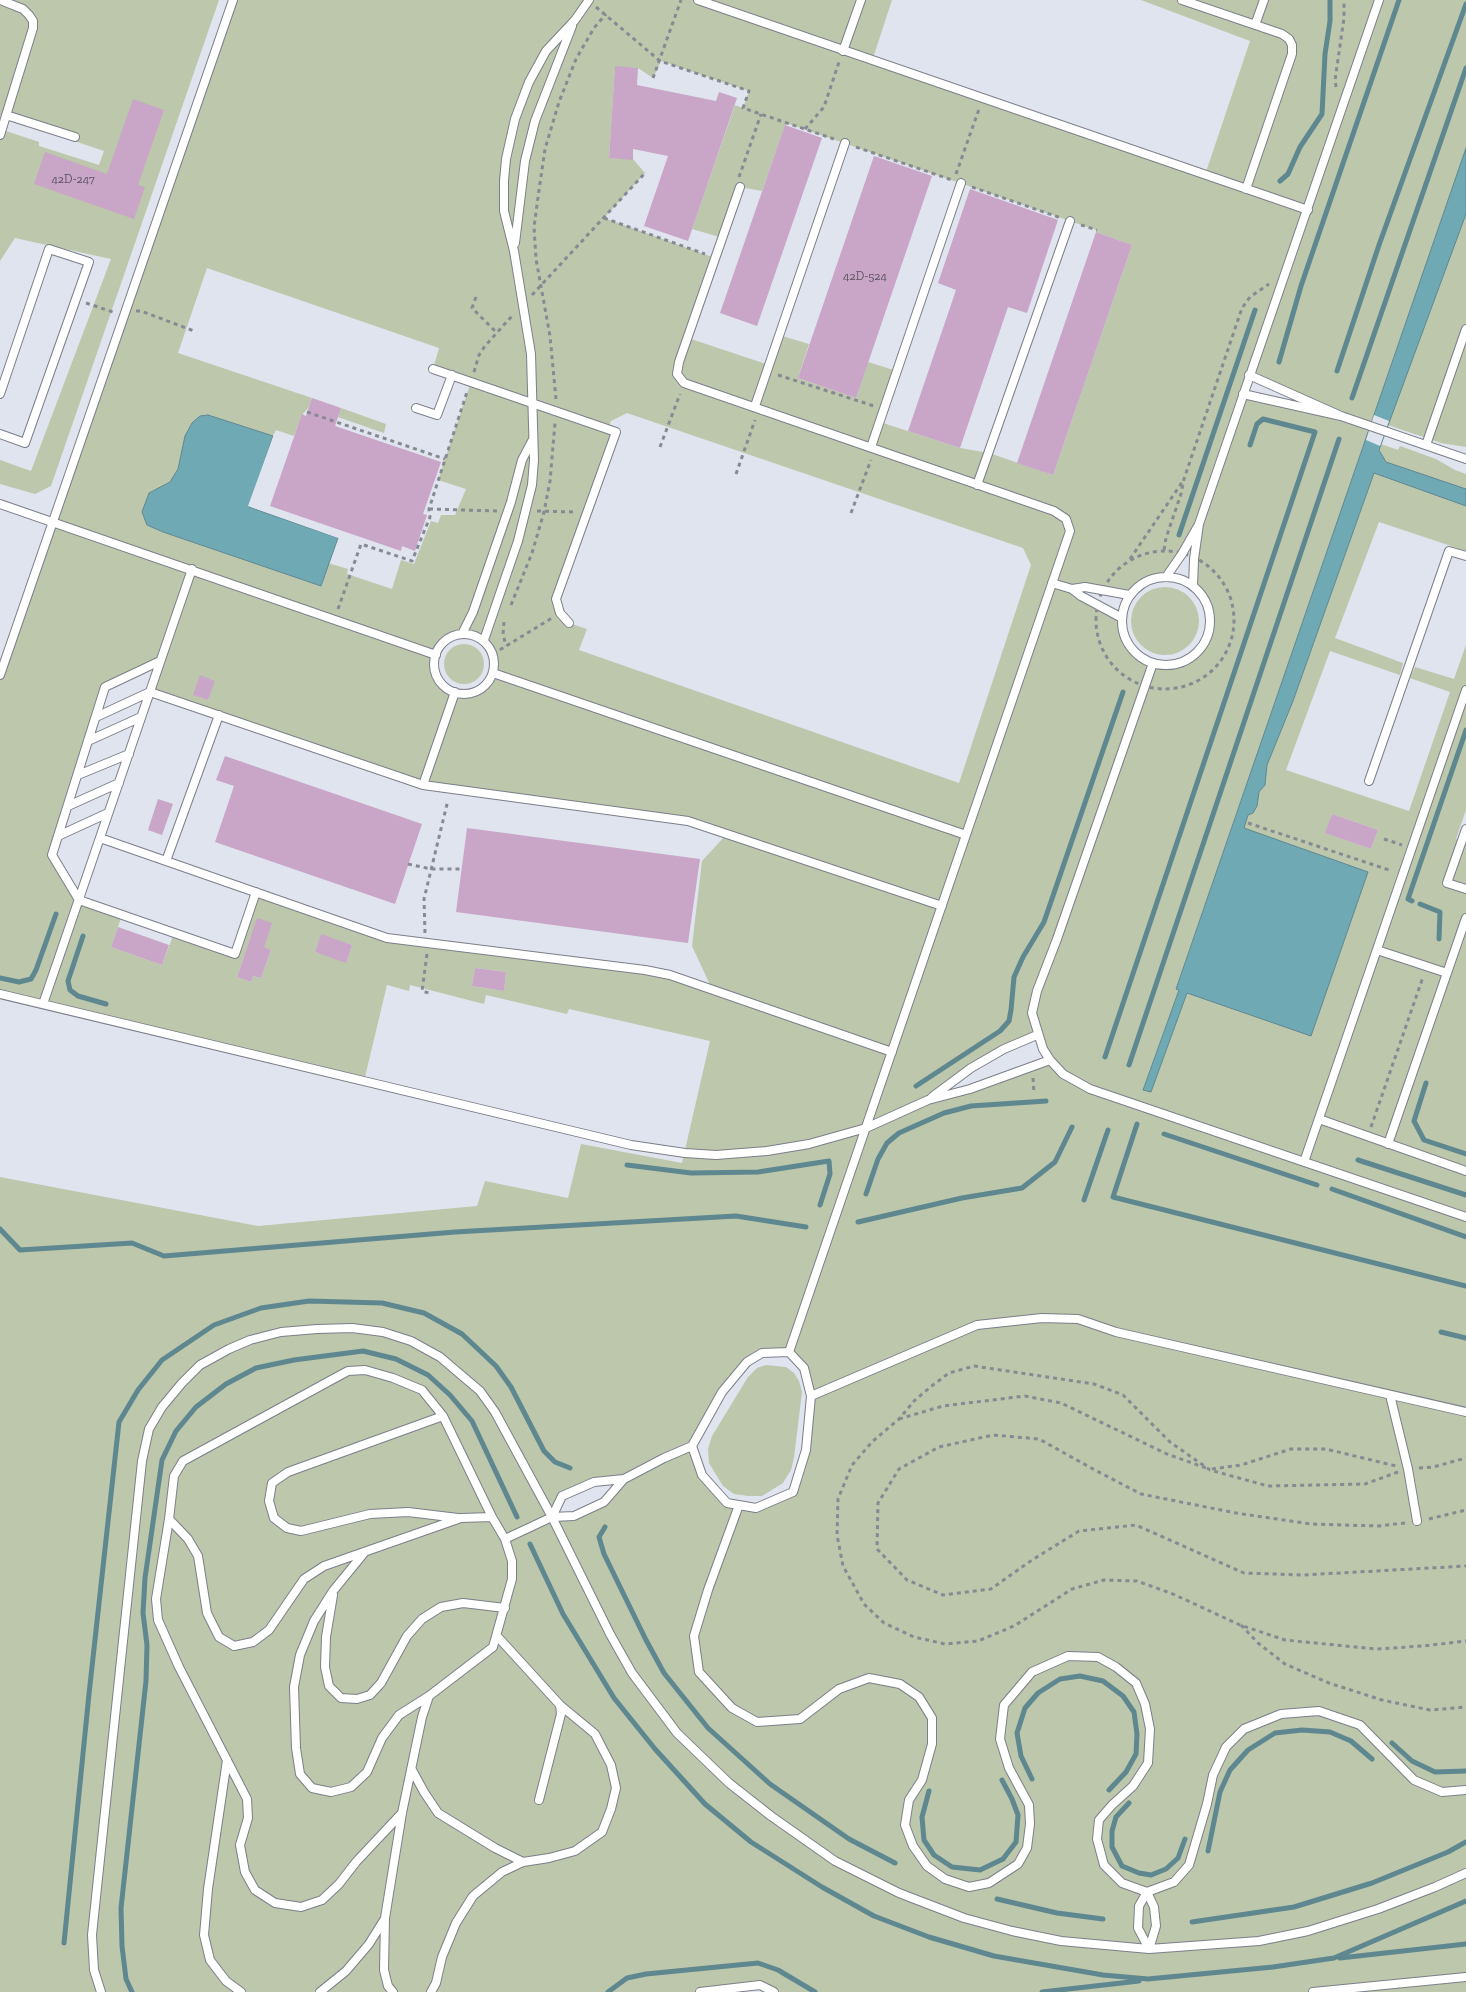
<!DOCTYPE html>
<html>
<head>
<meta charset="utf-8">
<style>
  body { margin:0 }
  canvas { display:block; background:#dfe4ef }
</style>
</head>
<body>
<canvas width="1466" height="1992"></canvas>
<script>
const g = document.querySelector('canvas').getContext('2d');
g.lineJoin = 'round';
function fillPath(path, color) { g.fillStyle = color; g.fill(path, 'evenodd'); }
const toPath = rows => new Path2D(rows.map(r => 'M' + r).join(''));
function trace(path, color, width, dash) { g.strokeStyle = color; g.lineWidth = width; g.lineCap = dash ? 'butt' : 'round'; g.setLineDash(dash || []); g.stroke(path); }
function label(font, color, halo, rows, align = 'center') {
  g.font = font + ' "Zilla Slab",serif'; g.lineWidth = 5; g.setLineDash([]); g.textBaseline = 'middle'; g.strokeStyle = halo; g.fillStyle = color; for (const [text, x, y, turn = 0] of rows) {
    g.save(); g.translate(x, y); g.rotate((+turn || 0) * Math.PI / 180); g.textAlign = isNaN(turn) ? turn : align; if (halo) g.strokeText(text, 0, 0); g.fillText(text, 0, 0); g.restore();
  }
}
const green = toPath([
  [0,0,219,0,51,486,35,494,0,484,0,460,31,471,111,259,15,238,0,261,0,129,39,142,39,146,99,165,104,151,0,116],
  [233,0,892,0,872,61,1205,175,1250,41,1141,0,1466,0,1466,148,1176,988,1179,990,1143,1089,1151,1092,1187,993,1311,1035,1368,872,1243,828,1248,815,1257,806,1259,792,1265,785,1267,765,1293,701,1374,473,1466,506,1466,551,1379,522,1335,638,1403,663,1400,675,1330,651,1286,770,1409,811,1450,692,1410,678,1415,667,1454,679,1466,645,1466,810,1456,839,1466,842,1466,1992,774,1992,759,1985,700,1992,0,1992,0,1177,258,1226,477,1206,485,1181,568,1198,581,1144,682,1163,710,1041,569,1009,567,1014,486,995,484,1004,410,985,409,991,387,985,364,1081,0,994,0,675],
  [661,61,749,91,743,108,735,105,692,229,723,238,740,187,762,191,786,123,1096,230,1096,232,1132,245,1053,475,989,453,960,448,880,422,897,371,868,362,856,398,798,378,809,344,779,335,769,365,688,338,715,258,604,218,645,173,633,159,609,158,615,67,638,68,653,78],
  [207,268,439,348,433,369,471,382,438,480,466,489,455,515,441,515,438,523,431,521,414,564,401,560,392,589,347,574,348,569,328,563,321,586,163,532,147,525,149,493,170,482,178,469,182,453,200,416,208,415,273,436,276,430,294,436,302,415,309,407,312,398,178,353],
  [1250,375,1337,415,1243,393],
  [627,413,1023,548,1031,565,959,783,579,650,587,629,569,623,556,599,616,432,608,429,611,421],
  [1199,526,1193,586,1199,591,1207,604,1211,620,1208,635,1201,649,1189,659,1174,665,1158,664,1143,659,1131,648,1124,634,1122,618,1072,589,1129,595,1141,584,1155,578,1166,577],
  [462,634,473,635,484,640,491,650,494,661,493,673,488,683,478,690,467,693,455,692,445,687,437,677,434,666,436,655,441,644,450,637],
  [160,662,150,692,423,785,688,821,727,834,702,861,692,946,712,989,645,970,387,938,256,892,235,954,174,933,162,965,111,947,122,915,79,900,52,855,105,687],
  [200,676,214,681,208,700,194,695],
  [1332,814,1378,830,1371,849,1326,833],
  [321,935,352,945,346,962,315,952],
  [251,936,263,947,271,950,261,978,253,976,251,982,237,977],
  [475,968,506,972,504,991,472,986],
  [1037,1035,1050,1060,930,1099,1004,1049],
  [789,1352,804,1368,811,1396,806,1450,793,1491,756,1508,727,1503,702,1475,692,1446,722,1392,747,1362,762,1353],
  [624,1479,604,1502,574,1516,552,1516,562,1496,594,1482],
  [1466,214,1466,447,1441,443,1388,425],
  [341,408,386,424,384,433,338,417],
  [1381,444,1398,450,1400,446,1436,459,1455,470,1466,474,1466,489,1385,462,1379,450],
  '1131 621a34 34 0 1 1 68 0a34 34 0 1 1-68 0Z',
  '444 664a20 20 0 1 1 40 0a20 20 0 1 1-40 0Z',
  [766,1365,786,1367,794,1373,799,1381,802,1392,794,1458,791,1470,783,1483,762,1496,748,1496,734,1494,723,1486,709,1463,708,1449,712,1436,748,1377,757,1368]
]);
const water = toPath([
  [1466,148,1466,214,1379,450,1386,462,1466,489,1466,506,1374,473,1293,701,1267,765,1265,785,1259,792,1257,806,1253,813,1248,815,1244,828,1368,872,1311,1036,1187,993,1151,1092,1143,1090,1179,990,1176,989,1466,148],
  [208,415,273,436,249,507,338,538,321,586,163,532,147,525,142,512,149,493,170,482,178,469,185,436,192,423,200,416,208,415]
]);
const pier = toPath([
  [1374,415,1389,421,1380,446,1366,440],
  [274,434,276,437,252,505,339,536,338,538,248,506]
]);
const stream = toPath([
  [1280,181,1288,174,1300,147,1322,114,1325,54,1330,21,1330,0],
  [1279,362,1301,286,1399,0],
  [1337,371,1379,245,1466,4],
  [1352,398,1466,68],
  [1179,535,1255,310],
  [1412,901,1408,899,1466,730],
  [1420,904,1440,912,1439,939],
  [83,936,68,981,70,990,78,996,106,1004],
  [0,978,19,982,31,979,36,970,56,914],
  [1105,1057,1315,432,1263,419,1257,424,1250,445],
  [1129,1065,1339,439],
  [1426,1083,1414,1121,1424,1140,1466,1154],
  [916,1086,1000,1031,1009,1021,1011,1010,1014,977,1023,957,1044,922,1123,692],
  [1137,1124,1113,1197,1466,1286],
  [1164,1134,1317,1185],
  [1358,1160,1466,1195],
  [627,1165,691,1173,758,1172,829,1161,830,1174,820,1205],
  [1332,1189,1466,1237],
  [866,1194,878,1159,887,1143,899,1133,944,1113,971,1106,1046,1101],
  [1084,1200,1108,1130],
  [858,1222,962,1198,1022,1188,1055,1162,1072,1127],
  [0,1229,20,1250,132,1243,164,1256,455,1232,736,1216,806,1227],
  [1441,1332,1466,1338],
  [605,1527,599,1537,604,1554,646,1640,664,1673,708,1728,770,1784,849,1839,895,1863],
  [530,1544,563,1614,614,1698,655,1749,705,1804,751,1842,822,1887,874,1916,929,1937,994,1956,1103,1975,1148,1979,1273,1967,1334,1958,1466,1901],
  [1392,1743,1412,1761,1435,1772,1466,1771],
  [1032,1779,1021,1756,1017,1733,1025,1708,1038,1693,1060,1679,1080,1676,1103,1681,1123,1696,1134,1712,1137,1734,1136,1754,1126,1772,1109,1790],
  [929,1791,922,1817,924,1840,934,1855,952,1867,980,1870,1003,1859,1016,1842,1018,1815,1012,1799,1002,1780],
  [1129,1803,1116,1817,1112,1831,1112,1847,1122,1866,1139,1873,1151,1875,1166,1869,1178,1858,1185,1839],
  [1208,1851,1220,1792,1230,1770,1248,1750,1275,1733,1302,1730,1330,1732,1351,1741,1372,1759],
  [997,1899,1057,1913,1103,1919],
  [1192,1922,1294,1907,1372,1883,1448,1852,1466,1842],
  [64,1943,89,1694,119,1422,138,1390,162,1360,214,1325,261,1308,309,1301,382,1303,424,1313,462,1334,496,1366,511,1387,544,1451,555,1462,570,1468],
  [1340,1958,1466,1944],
  [132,1992,126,1979,122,1946,121,1908,146,1681,147,1645,143,1613,145,1578,162,1460,176,1431,196,1407,226,1384,256,1368,294,1360,363,1351,396,1359,428,1375,450,1395,472,1421,517,1517],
  [608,1992,627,1978,646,1974,758,1963,778,1970,815,1992],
  [1042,1992,1139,1981]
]);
const building = toPath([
  [615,66,638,68,637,85,716,101,719,92,737,98,688,241,644,226,668,156,633,149,633,160,609,158],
  [133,99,164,110,138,185,145,187,134,219,34,184,45,152,107,174],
  [785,125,822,138,757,326,720,313],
  [874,156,932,176,856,398,798,378],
  [970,189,1058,220,1027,313,1008,307,960,448,908,431,956,290,938,283],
  [1096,232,1132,245,1053,475,1017,463],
  [312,398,341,408,335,426,441,462,423,514,427,515,415,551,402,546,401,551,270,506,302,414,306,416],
  [200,675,215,681,208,700,193,695],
  [225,756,422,824,395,904,215,842,234,786,216,780],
  [158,799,173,804,162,835,148,830],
  [1332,814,1378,830,1371,849,1325,833],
  [467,828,700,859,688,943,456,912],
  [257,918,272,923,264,947,271,950,261,978,253,976,251,982,237,977],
  [118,927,169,945,162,965,111,947],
  [321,934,352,945,346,963,315,952],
  [475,968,506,972,504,991,472,986]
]);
const path = toPath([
  [596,7,660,61,749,91,743,108,834,139],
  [653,78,681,0],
  [1336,87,1335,80,1344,18,1344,0],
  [805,129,824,107,839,62],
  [856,147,952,180],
  [956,174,979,109],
  [739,177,761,114],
  [972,187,1061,218],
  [604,218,705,254],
  [1081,225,1097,230],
  [532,295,645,173],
  [476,297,472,308,497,333],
  [86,303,113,312],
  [136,311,141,311,194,331],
  [474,372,479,355,485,346,512,316],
  [778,375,874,406],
  [556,399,550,336,536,259,534,227,539,190,545,149,559,102,576,59,594,28,606,14],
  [307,412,445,459],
  [660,447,680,394],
  [736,474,755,420],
  [429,509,498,511],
  [537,511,575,512],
  [851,513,871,460],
  [1164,550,1166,538,1181,494,1184,479,1242,308,1250,297,1269,284],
  '1096 620a69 69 0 1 1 138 0a69 69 0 1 1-138 0Z',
  [1130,559,1183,481],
  [511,605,532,553,544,512,550,481,555,423],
  [338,609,361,544,412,561,430,517,429,509,467,392],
  [504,622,503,634,506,646],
  [493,654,552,618],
  [1248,823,1392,871],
  [1384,839,1402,845],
  [408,864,431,869,461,869],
  [425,933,424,899,448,800],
  [427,954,422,991,429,993],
  [1033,1078,1034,1094],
  [1371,1127,1423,977],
  [899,1419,943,1406,1025,1396,1061,1403,1167,1454,1206,1468],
  [1419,1468,1433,1467,1466,1458],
  [1212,1469,1241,1465,1291,1449,1326,1449,1396,1466],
  [1398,1472,1365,1484,1268,1486,1210,1470,1170,1442,1123,1395,1094,1384,974,1366,949,1373,933,1385,915,1400,899,1419,873,1441,852,1465,838,1499,837,1535,843,1566,864,1604,884,1623,914,1637,945,1644,978,1641,1014,1626,1072,1589,1104,1580,1137,1581,1173,1594,1240,1625,1285,1640,1376,1649,1423,1646,1466,1641],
  [1429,1519,1466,1510],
  [1405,1523,1378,1526,1311,1524,1236,1513,1141,1494,1093,1469,1039,1439,993,1435,939,1447,899,1469,878,1503,877,1549,907,1580,943,1595,991,1589,1032,1560,1079,1531,1136,1525,1244,1573,1303,1575,1466,1566],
  [1241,1625,1258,1643,1285,1664,1329,1683,1382,1700,1430,1710,1466,1707]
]);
const service = toPath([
  [0,0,23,9,29,15,33,21,33,28,0,135],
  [698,0,1308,210],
  [1182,0,1282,34,1289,39,1292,45,1292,54,1246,189],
  [1255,25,1264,0],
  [843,51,861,0],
  [6,115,75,137],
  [740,187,679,362,677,374,684,383,1054,511,1066,519,1070,531,789,1352],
  [515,243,525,161,535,121,572,26],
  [433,369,616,432,556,599,560,613,569,623],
  [0,394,49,249,89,262,25,443,0,434],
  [1243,394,1341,416,1249,375],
  [755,406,845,143],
  [416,408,437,415,452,375],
  [1341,416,1466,459],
  [1426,445,1466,329],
  [871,447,961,183],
  [977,485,1070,221],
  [0,504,436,655],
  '1122 621a44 44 0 1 1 88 0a44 44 0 1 1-88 0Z',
  [1166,577,1182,554,1198,526],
  [1052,583,1072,589,1081,596,1122,618],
  [1193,586,1194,559,1199,524,1379,0],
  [1072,589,1085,587,1129,595],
  [462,634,473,612,511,502,522,460,532,441],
  '434 664a30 30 0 1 1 60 0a30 30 0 1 1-60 0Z',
  [484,640,518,541,532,485,534,460,531,354,514,251,504,211,504,181,506,159,515,119,529,82,546,51,575,20,589,0],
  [160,661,105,687,52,855,79,900,235,954,256,892],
  [1153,663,1057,939,1037,991,1032,1013,1043,1049,1050,1060,1063,1074,1090,1089,1466,1217],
  [493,673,966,835],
  [0,675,233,0],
  [96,717,150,692,423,785,688,821,942,906],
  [88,741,141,717],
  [78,775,129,754],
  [1369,781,1449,551,1466,556],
  [423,785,455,692],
  [68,806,119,783],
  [1466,829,1447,883,1466,889],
  [58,836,108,813],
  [100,838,387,938,645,970,670,975,892,1052],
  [166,861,219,715],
  [1377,950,1447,973],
  [0,994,631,1145,685,1153,716,1155,767,1151,809,1144,866,1128,928,1100,970,1089,1050,1060],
  [43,1004,192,569],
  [932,1097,971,1068,1004,1049,1037,1035],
  [1319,1119,1466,1171],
  [1388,1144,1466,918],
  [1304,1162,1466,690],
  [1390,1395,1408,1469,1417,1521],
  [811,1396,977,1325,1042,1318,1078,1319,1116,1332,1466,1412],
  [443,1416,288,1472,272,1483,269,1501,274,1518,287,1528,301,1531,370,1514,408,1512,458,1518],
  [624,1479,664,1458,692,1446,722,1392,747,1362,762,1353,789,1352,804,1368,811,1396,806,1450,793,1492,756,1508,727,1503,702,1475,692,1446],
  [739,1505,708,1590,694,1636,699,1672,732,1708,757,1722,800,1719,839,1689,869,1678,900,1684,919,1697,932,1718,932,1744,922,1780,909,1800,905,1825,913,1846,927,1866,945,1879,969,1887,989,1883,1018,1864,1027,1848,1030,1824,1029,1805,1009,1768,1000,1739,1004,1705,1032,1672,1068,1656,1098,1657,1116,1667,1136,1683,1145,1704,1150,1729,1148,1763,1133,1786,1112,1805,1099,1820,1097,1839,1104,1865,1122,1883,1147,1892,1174,1882,1189,1865,1207,1804,1213,1775,1226,1747,1244,1729,1281,1714,1319,1711,1360,1725,1414,1780,1442,1792,1466,1790],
  [169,1519,174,1476,183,1461,335,1378,348,1371,365,1370,393,1378,422,1390,443,1416,492,1517,505,1539,512,1561,512,1579,493,1647,429,1696,422,1717,402,1813,385,1918,384,1970,388,1986,393,1992],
  [505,1539,552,1517,574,1516,604,1502,624,1479,594,1482,562,1496,552,1517],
  [364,1553,333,1591,314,1621,300,1655,294,1687,296,1748,300,1774,312,1788,331,1792,351,1787,367,1772,382,1738,399,1715,429,1696],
  [333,1595,326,1637,325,1667,329,1686,341,1698,357,1699,370,1695,381,1683,407,1636,422,1619,441,1607,463,1603,505,1608],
  [497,1636,560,1705,561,1714,539,1800],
  [227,1760,208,1889,204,1935,210,1960,226,1981,241,1992],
  [412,1770,424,1792,438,1813,495,1848,523,1862],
  [402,1813,356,1862,339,1884,322,1900,301,1907,275,1903,255,1890,245,1872,240,1845,248,1818,247,1799,179,1667,158,1620,156,1599,169,1519,188,1539,198,1556,207,1613,219,1637,234,1646,253,1642,269,1630,304,1579,324,1566,461,1518,492,1517],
  [1147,1892,1154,1907,1156,1926,1149,1949,1138,1928,1139,1906,1147,1892],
  [101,1992,94,1970,92,1935,142,1461,149,1429,162,1407,182,1383,200,1365,229,1349,250,1340,281,1332,317,1329,352,1328,383,1332,411,1341,440,1357,480,1391,495,1412,552,1517,610,1634,632,1673,677,1733,729,1783,771,1816,835,1861,899,1893,964,1918,1012,1931,1061,1941,1149,1949,1259,1941,1308,1931,1378,1909,1435,1887,1466,1873],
  [320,1992,346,1971,369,1944,384,1920],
  [431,1992,436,1983,442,1957,456,1923,473,1896,502,1872,523,1862,549,1858,575,1851,602,1832,611,1809,616,1788,611,1765,595,1734,560,1705],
  [700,1992,760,1985,774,1992],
  [1313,1992,1466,1977]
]);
const numberNames = [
  ["42D-247",73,180],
  ["42D-524",865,277]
];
fillPath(green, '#bcc7ab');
fillPath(water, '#6fa9b3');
trace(water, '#5e8790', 1);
fillPath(pier, '#dfe4ef');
trace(stream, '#5e8790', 5);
fillPath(building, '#c9a5c7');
trace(service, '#7b7f89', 10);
trace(path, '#878a92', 3, [4, 4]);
trace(service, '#fff', 8);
label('12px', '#5c5460', null, numberNames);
</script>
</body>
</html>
